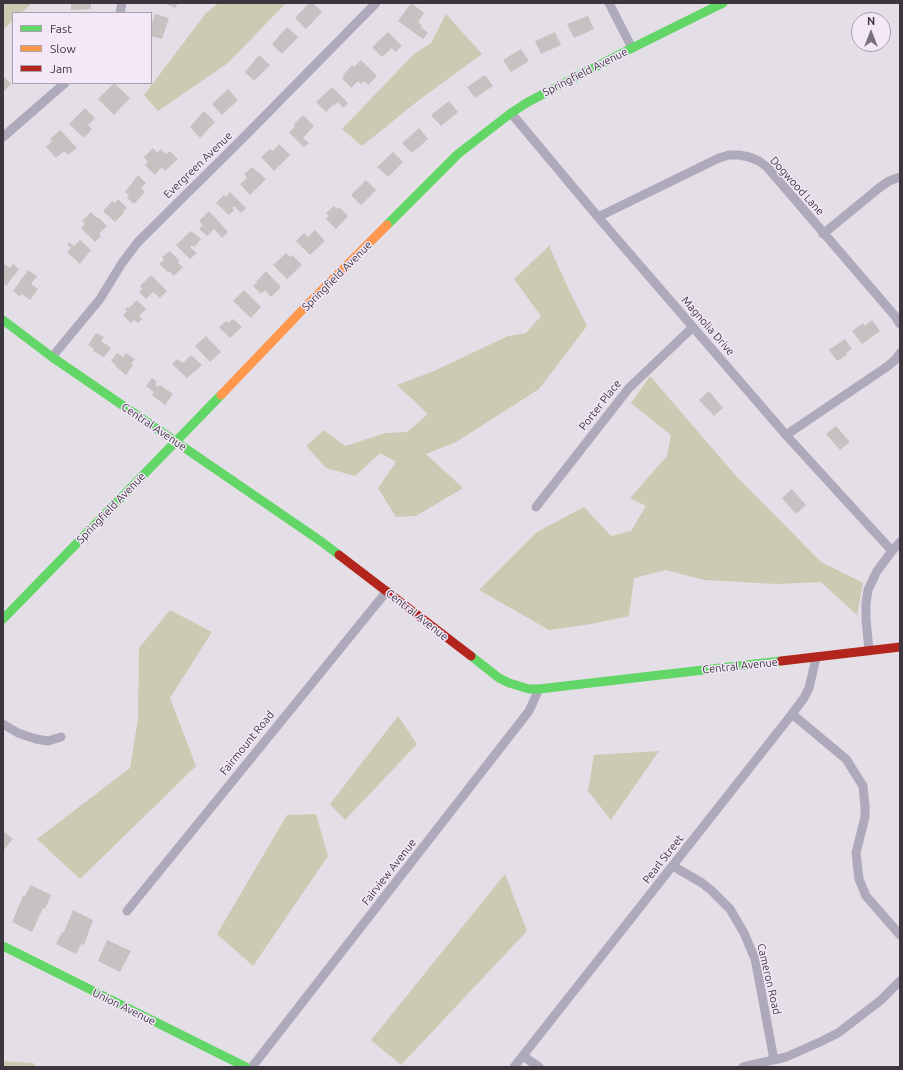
<!DOCTYPE html>
<html>
<head>
<meta charset="utf-8">
<style>
  body { margin:0 }
  #map { position:relative; width:903px; height:1070px; overflow:hidden; background:#e4dee6; font-family:Ubuntu,sans-serif }
  canvas { display:block }
  .frame { position:absolute; inset:0; border:4px solid #3c373e; pointer-events:none }
  .legend { position:absolute; left:12px; top:12px; width:140px; height:72px; box-sizing:border-box; background:#f3e7f8; border:1px solid #aaa1ae; margin:0; padding:5px 7px; list-style:none; font-size:12px; color:#3c373e }
  .legend li { display:flex; align-items:center; gap:8px; height:20px }
  .legend b { width:20px; border:1px solid #aaa1ae }
  .north { position:absolute; left:851px; top:12px; width:40px; height:40px; box-sizing:border-box; background:#f3e7f8; border:1px solid #aaa1ae; border-radius:50%; rotate:0deg; font-size:11px; font-weight:700; line-height:16px; text-align:center; color:#3c373e }
  .north::after { content:''; display:block; margin:auto; width:14px; height:18px; background:#777179; clip-path:polygon(50% 0,100% 100%,50% 72%,0 100%) }
</style>
</head>
<body>
<div id="map">
<canvas width="903" height="1070"></canvas>
<div class="frame"></div>
<ul class="legend">
<li><b style="height:5px;background:#63d668"></b>Fast</li>
<li><b style="height:5px;background:#ff974d"></b>Slow</li>
<li><b style="height:5px;background:#b3261e"></b>Jam</li>
</ul>
<div class="north">N</div>
</div>
<script>
const g = document.querySelector('canvas').getContext('2d');
g.lineJoin = 'round';
function fillPath(path, color) { g.fillStyle = color; g.fill(path, 'evenodd'); }
const toPath = rows => new Path2D(rows.map(r => 'M' + r).join(''));
function trace(path, color, width, dash) { g.strokeStyle = color; g.lineWidth = width; g.lineCap = dash ? 'butt' : 'round'; g.setLineDash(dash || []); g.stroke(path); }
function label(font, color, halo, rows, align = 'center') {
  g.font = font + ' Ubuntu,sans-serif'; g.lineWidth = 3; g.setLineDash([]); g.textBaseline = 'middle'; g.strokeStyle = halo; g.fillStyle = color; for (const [text, x, y, turn = 0] of rows) {
    g.save(); g.translate(x, y); g.rotate((+turn || 0) * Math.PI / 180); g.textAlign = isNaN(turn) ? turn : align; if (halo) g.strokeText(text, 0, 0); g.fillText(text, 0, 0); g.restore();
  }
}
const green = toPath([
  [3,3,32,3,21,13,13,13,13,20,3,30],
  [219,3,286,3,228,63,158,111,144,95,206,13],
  [446,14,482,54,419,100,362,146,342,129,414,54,431,43],
  [550,245,550,248,569,290,587,326,539,389,456,442,426,454,463,488,416,516,396,517,378,488,396,462,380,453,355,476,326,468,306,446,324,430,345,446,386,433,407,432,428,414,397,385,434,371,508,336,526,333,541,316,514,279],
  [650,376,737,477,821,562,863,583,857,615,821,582,777,584,704,580,666,570,634,578,629,616,591,624,549,630,479,590,537,532,584,507,611,536,631,531,646,506,630,498,667,456,671,435,631,403],
  [170,610,212,632,170,698,196,766,80,879,37,839,130,768,138,718,139,648],
  [398,716,417,744,345,820,330,804],
  [659,751,611,820,588,791,594,755],
  [316,814,328,856,253,966,217,934,287,815],
  [505,874,527,931,401,1065,371,1040],
  [3,1061,33,1063,37,1067,3,1067]
]);
const building = toPath([
  [71,3,91,3,91,9,71,10],
  [164,3,178,3,175,8],
  [309,3,313,3,322,12,306,29,295,18],
  [411,3,424,13,418,22,422,25,421,27,428,33,423,39,398,21],
  [155,14,169,18,162,39,151,36,151,26],
  [588,16,594,29,574,38,567,24],
  [287,27,298,37,282,54,272,44],
  [388,32,402,46,395,52,392,48,382,57,372,47],
  [555,32,561,45,541,54,535,41],
  [521,49,529,61,511,72,503,60],
  [259,55,270,65,254,81,245,72],
  [361,60,377,76,368,85,364,81,361,84,358,81,351,88,342,78,344,76,343,75,352,65,354,67],
  [485,75,493,86,475,98,467,87],
  [3,76,11,84,3,92],
  [114,83,130,98,114,115,98,99],
  [332,87,348,103,343,108,338,102,335,105,334,104,326,112,316,102],
  [228,89,238,100,222,115,212,104],
  [449,101,458,112,441,126,431,115],
  [85,108,95,118,88,125,92,129,84,138,69,124],
  [204,111,215,122,200,138,190,127],
  [303,115,314,126,303,138,309,143,304,147,289,133,295,126,294,124],
  [419,128,428,139,412,153,402,143],
  [60,130,77,148,68,155,64,151,56,158,46,147,52,141,50,139],
  [279,144,290,155,274,171,261,157,270,149,273,151],
  [153,148,157,153,161,149,166,154,170,151,178,159,165,171,162,167,155,175,145,165,148,162,144,157],
  [393,152,403,162,388,177,377,167],
  [252,167,266,179,250,195,240,184,247,178,244,174],
  [138,175,146,183,141,188,145,192,134,204,127,198,129,195,125,192],
  [366,180,376,190,361,205,351,195],
  [230,192,246,208,241,213,234,206,232,208,234,210,229,215,216,203,224,195,226,197],
  [118,199,127,208,123,211,124,213,115,222,103,211,112,201,115,203],
  [334,206,337,209,339,207,348,216,336,229,326,219,329,216,326,213],
  [209,211,228,232,222,238,214,229,207,236,199,229,203,225,199,221],
  [91,212,97,218,98,217,107,226,99,234,101,236,95,242,81,228,85,224,82,221],
  [315,230,325,241,310,255,296,241,304,233,308,237],
  [191,231,201,239,194,247,192,245,190,247,197,253,190,259,176,245],
  [80,240,91,250,80,264,67,252,71,248,67,244,69,242,74,246],
  [170,251,180,261,178,263,183,267,174,276,169,271,168,272,159,264,164,260,162,257],
  [286,253,290,257,292,255,302,265,287,279,273,265],
  [3,263,10,268,13,264,19,269,6,286,3,284],
  [28,270,37,276,31,284,38,289,30,300,22,294,20,297,13,291],
  [266,271,281,287,271,297,265,290,261,294,253,286,257,283,256,282],
  [151,275,167,291,160,298,153,292,146,299,139,292,142,289,140,286],
  [244,290,261,307,251,318,233,301],
  [137,300,146,309,139,316,142,319,138,323,134,320,131,323,123,315,127,311,125,309,128,307,129,308],
  [233,319,242,327,230,338,219,327,226,321,228,323],
  [872,320,880,331,862,344,852,331,863,323,865,326],
  [96,333,104,337,101,341,111,348,104,357,93,351,94,349,88,345],
  [206,336,221,352,210,362,195,346],
  [845,339,852,349,846,353,847,355,837,361,829,350],
  [117,353,123,357,126,353,135,359,131,364,133,365,126,375,115,366,116,365,111,361],
  [191,355,202,365,187,378,172,364,177,359,183,363],
  [152,378,157,382,155,384,158,387,160,385,173,394,165,405,152,395,154,392,146,386],
  [709,391,723,408,714,416,699,400],
  [836,426,850,442,840,450,826,434],
  [792,489,806,505,796,514,782,498],
  [3,831,13,839,3,851],
  [31,885,51,895,45,909,43,908,32,932,12,922,23,896,25,896],
  [73,910,93,920,84,945,82,943,76,954,56,944,62,932,64,932],
  [107,940,131,951,120,972,98,961]
]);
const street = toPath([
  [609,3,632,48],
  [120,13,122,3],
  [511,113,598,217,786,435,892,551],
  [3,137,65,83],
  [598,217,719,158,729,155,739,155,749,157,759,161,767,167,895,316,900,324],
  [823,234,879,188,889,181,900,177],
  [52,357,100,299,122,263,138,242,244,137,376,3],
  [786,435,888,366,895,360,900,353],
  [536,507,629,388,693,327],
  [869,651,866,619,866,603,868,590,877,571,892,551,900,542],
  [792,714,846,759,858,778,863,786,865,806,865,817,856,853,859,879,866,896,900,935],
  [3,724,18,733,36,739,48,741,61,737],
  [673,866,702,883,712,891,730,909,744,933,755,959,758,974,774,1060],
  [127,911,387,591],
  [523,1056,539,1067],
  [252,1067,529,711,539,689],
  [514,1067,792,714,804,698,809,688,816,658],
  [743,1067,786,1057,820,1042,838,1033,881,1000,900,981]
]);
const fast = toPath([
  [387,225,458,154,511,113,528,102,632,48,723,3],
  [3,320,52,357,322,542,339,555],
  [3,619,221,395],
  [471,656,499,678,509,683,529,689,539,689,781,661],
  [3,946,246,1067]
]);
const slow = toPath([
  [221,395,310,302,387,225]
]);
const jam = toPath([
  [339,555,471,656],
  [781,661,900,647]
]);
const streetNames = [
  ["Springfield Avenue",585,72,-27],
  ["Evergreen Avenue",198,165,-44],
  ["Dogwood Lane",797,186,48],
  ["Springfield Avenue",337,276,-45],
  ["Magnolia Drive",708,326,49],
  ["Porter Place",600,405,-52],
  ["Central Avenue",154,427,34],
  ["Springfield Avenue",111,508,-46],
  ["Central Avenue",417,615,38],
  ["Central Avenue",740,666,-6],
  ["Fairmount Road",247,743,-51],
  ["Pearl Street",663,859,-52],
  ["Fairview Avenue",389,872,-52],
  ["Cameron Road",769,979,77],
  ["Union Avenue",124,1007,26]
];
fillPath(green, '#cacbb2');
fillPath(building, '#c7c1c2');
trace(street, '#aeaabb', 9);
trace(fast, '#63d668', 9);
trace(slow, '#ff974d', 9);
trace(jam, '#b3261e', 9);
label('11px', '#3c373e', '#f3e7f8', streetNames);
</script>
</body>
</html>
